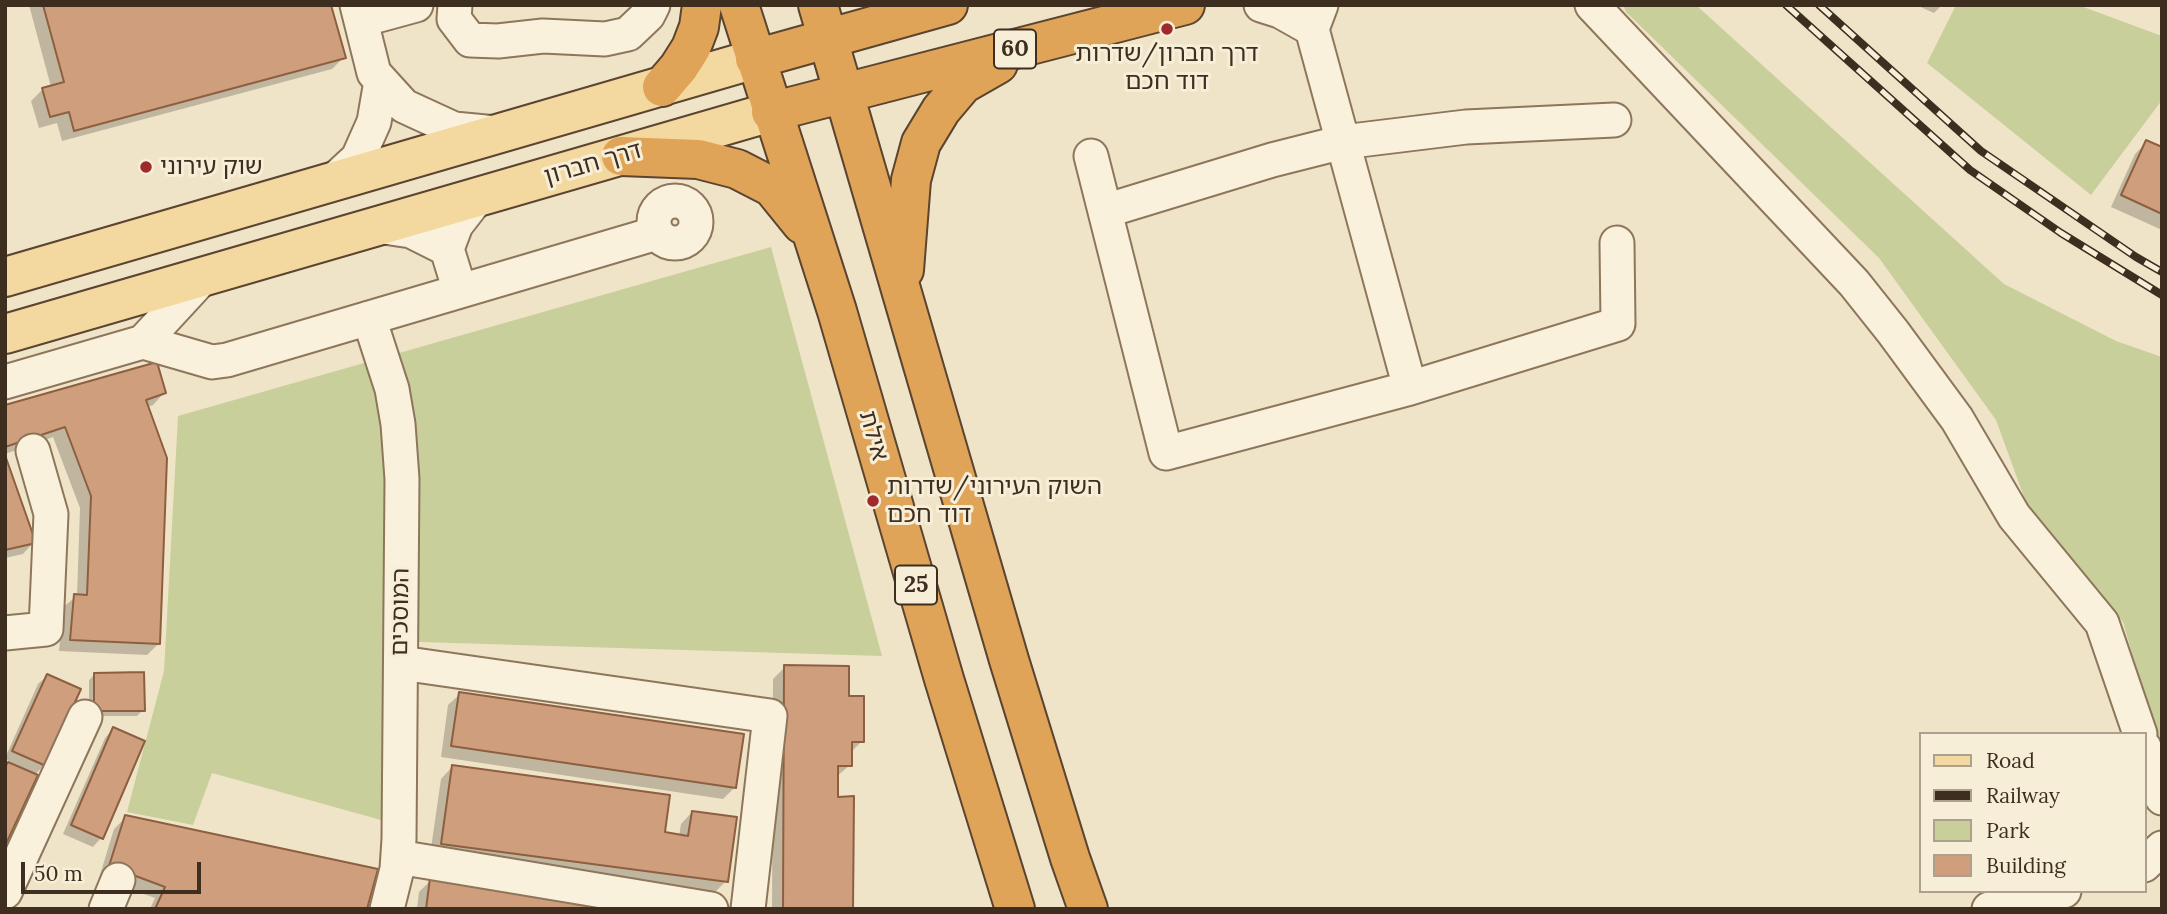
<!DOCTYPE html>
<html>
<head>
<meta charset="utf-8">
<style>
  body { margin:0 }
  #map { position:relative; width:2167px; height:914px; overflow:hidden; background:#f0e4c8; font-family:Lora,serif }
  canvas { display:block }
  .frame { position:absolute; inset:0; border:7px solid #3d2e20; pointer-events:none }
  .legend { position:absolute; left:1919px; top:732px; width:228px; height:161px; box-sizing:border-box; background:#f7eed8; border:2px solid #ada18e; margin:0; padding:9px 12px; list-style:none; font-size:21px; color:#3d2e20 }
  .legend li { display:flex; align-items:center; gap:14px; height:35px }
  .legend b { width:35px; border:2px solid #ada18e }
  .scale { position:absolute; left:21px; top:862px; width:180px; height:32px; box-sizing:border-box; border:4px solid #3d2e20; border-top:0; padding-left:9px; font-size:21px; line-height:24px; white-space:nowrap; color:#3d2e20; -webkit-text-stroke:5px #f7eed8; paint-order:stroke }
</style>
</head>
<body>
<div id="map">
<canvas width="2167" height="914"></canvas>
<div class="frame"></div>
<ul class="legend">
<li><b style="height:9px;background:#f3d9a0"></b>Road</li>
<li><b style="height:9px;background:#3d2e20"></b>Railway</li>
<li><b style="height:19px;background:#c9cf9b"></b>Park</li>
<li><b style="height:19px;background:#cf9f7d"></b>Building</li>
</ul>
<div class="scale">50 m</div>
</div>
<script>
const g = document.querySelector('canvas').getContext('2d');
g.lineJoin = 'round';
function fillPath(path, color) { g.fillStyle = color; g.fill(path, 'evenodd'); }
const toPath = rows => new Path2D(rows.map(r => 'M' + r).join(''));
function trace(path, color, width, dash) { g.strokeStyle = color; g.lineWidth = width; g.lineCap = dash ? 'butt' : 'round'; g.setLineDash(dash || []); g.stroke(path); }
function label(font, color, halo, rows, align = 'center') {
  g.font = font + ' Lora,"Noto Sans Hebrew",serif'; g.lineWidth = 6; g.setLineDash([]); g.textBaseline = 'middle'; g.strokeStyle = halo; g.fillStyle = color; for (const [text, x, y, turn = 0] of rows) {
    g.save(); g.translate(x, y); g.rotate((+turn || 0) * Math.PI / 180); g.textAlign = isNaN(turn) ? turn : align; if (halo) g.strokeText(text, 0, 0); g.fillText(text, 0, 0); g.restore();
  }
}
const green = toPath([
  [1623,5,1696,5,2004,284,2116,341,2162,357,2162,760,2123,622,2032,519,1996,420,1879,258,1626,12],
  [1956,5,2078,5,2162,36,2162,100,2091,195,1927,63],
  [771,247,882,656,387,641,381,820,212,773,193,825,127,812,164,671,178,416]
]);
const shadow = toPath([
  [29,5,329,5,344,57,332,69,62,141,57,123,39,128,31,101,43,89,51,87],
  [1916,5,1942,5,1934,13],
  [2147,142,2162,149,2162,230,2111,207,2135,154],
  [164,393,153,405,147,407,159,643,147,655,59,651,63,607,77,596,80,508,53,437,5,454,5,407],
  [5,460,34,542,23,554,5,558],
  [785,667,847,698,862,741,850,753,850,765,836,777,836,798,851,909,772,909,773,679],
  [95,674,143,710,137,716,89,716,89,680],
  [47,676,44,765,34,776,5,767,10,762,5,758,38,684],
  [460,694,735,787,723,799,441,757,448,705],
  [113,729,101,838,93,847,63,834,105,738],
  [452,767,663,834,679,836,681,824,692,812,726,881,714,893,430,855,441,779],
  [126,817,366,909,150,909,155,898,99,878,114,829],
  [431,880,608,909,417,909,419,892]
]);
const building = toPath([
  [43,5,331,5,346,58,74,131,69,112,50,117,42,88,64,82,43,5],
  [2146,140,2162,147,2162,214,2121,195,2146,140],
  [157,362,166,393,146,400,167,458,160,644,70,640,74,594,87,595,91,496,65,427,5,447,5,405,157,362],
  [5,455,36,543,5,550,5,455],
  [784,665,849,666,849,696,864,696,864,742,852,742,852,766,838,766,838,797,854,796,853,909,783,909,784,665],
  [144,672,145,711,94,711,94,673,144,672],
  [47,674,81,689,46,766,12,751,47,674],
  [459,692,744,734,736,788,451,746,459,692],
  [113,727,145,741,103,839,71,825,113,727],
  [8,762,38,775,5,846,5,767,8,762],
  [452,765,670,795,665,832,688,836,692,811,737,817,728,882,441,844,452,765],
  [125,815,378,869,367,909,155,909,165,887,109,866,125,815],
  [430,878,619,909,426,909,430,878]
]);
const minor = toPath([
  [357,5,374,73,404,106,454,129,496,133],
  [455,5,454,19,470,40,498,41,543,36,605,39,628,34,648,15,653,5],
  [1261,5,1280,11,1312,29],
  [1321,5,1312,29,1410,388],
  [1592,5,1854,283,1893,332,1957,419,2014,516,2102,623,2140,734],
  [361,20,416,5],
  [1091,156,1166,453,1410,388,1618,324,1617,243],
  [331,183,358,158,374,122,381,81],
  '654 222a21 21 0 1 1 42 0a21 21 0 1 1-42 0Z',
  [1105,211,1272,160,1343,142,1466,127,1614,120],
  [377,226,411,231,447,249],
  [460,291,447,249,456,225,477,198],
  [369,318,392,389,398,424,402,479,399,839,397,869,387,909],
  [143,342,212,362,227,360,657,233],
  [5,382,143,342,204,276],
  [5,633,46,629,51,514,33,451],
  [401,663,770,716,748,909],
  [2144,747,2162,798],
  [398,857,711,909],
  [2144,865,2162,848],
  [5,892,85,717],
  [106,909,118,880],
  [1989,909,2064,891]
]);
const major = toPath([
  [5,277,755,59],
  [5,334,771,112]
]);
const highway = toPath([
  [739,5,837,311,944,679,1015,909],
  [818,5,1009,660,1070,858,1088,909],
  [755,59,948,5],
  [662,87,679,67,691,48,699,27,702,5],
  [771,112,1185,5],
  [621,156,698,159,737,169,772,187,802,224],
  [904,270,911,180,921,143,941,110,963,84,998,64]
]);
const rail = toPath([
  [1786,5,1970,170,2061,233,2162,295],
  [1819,5,1981,151,2136,257,2162,272]
]);
const markers = [
  [1167,29,7,"#9e2a2b"],
  [146,167,7,"#9e2a2b"],
  [873,501,7,"#9e2a2b"]
];
const shields = [
  [1015,49,42],
  [916,585,42]
];
const shieldNames = [
  ["60",1015,49],
  ["25",916,585]
];
const poiNames = [
  ["דרך חברון/שדרות",1167,54,"center"],
  ["דוד חכם",1167,82,"center"],
  ["שוק עירוני",160,167],
  ["השוק העירוני/שדרות",887,487],
  ["דוד חכם",887,515]
];
const streetNames = [
  ["דרך חברון",593,164,-16],
  ["אילת",873,436,74],
  ["המוסכים",401,612,-89]
];
fillPath(green, '#c9cf9b');
fillPath(shadow, '#0003');
fillPath(building, '#cf9f7d');
trace(building, '#8d5f41', 2);
trace(minor, '#8d765c', 37);
trace(major, '#5b4430', 42);
trace(highway, '#5b4430', 42);
trace(minor, '#faf1dc', 33);
trace(major, '#f3d9a0', 38);
trace(highway, '#e0a458', 38);
trace(rail, '#3d2e20', 8);
trace(rail, '#f7eed8', 5, [16]);
for (const [x, y, r, color] of markers) { const dot = new Path2D(); dot.arc(x, y, r, 0, 2 * Math.PI); g.fillStyle = color; g.fill(dot); trace(dot, '#f7eed8', 2.5); }
for (const [x, y, w] of shields) { const box = new Path2D(); box.roundRect(x - w / 2, y - 19.5, w, 39, 5); g.fillStyle = '#f7eed8'; g.fill(box); trace(box, '#3d2e20', 2); }
label('bold 23px', '#3d2e20', null, shieldNames);
label('24px', '#3d2e20', '#f7eed8', poiNames, 'left');
label('24px', '#3d2e20', '#f7eed8', streetNames);
</script>
</body>
</html>
